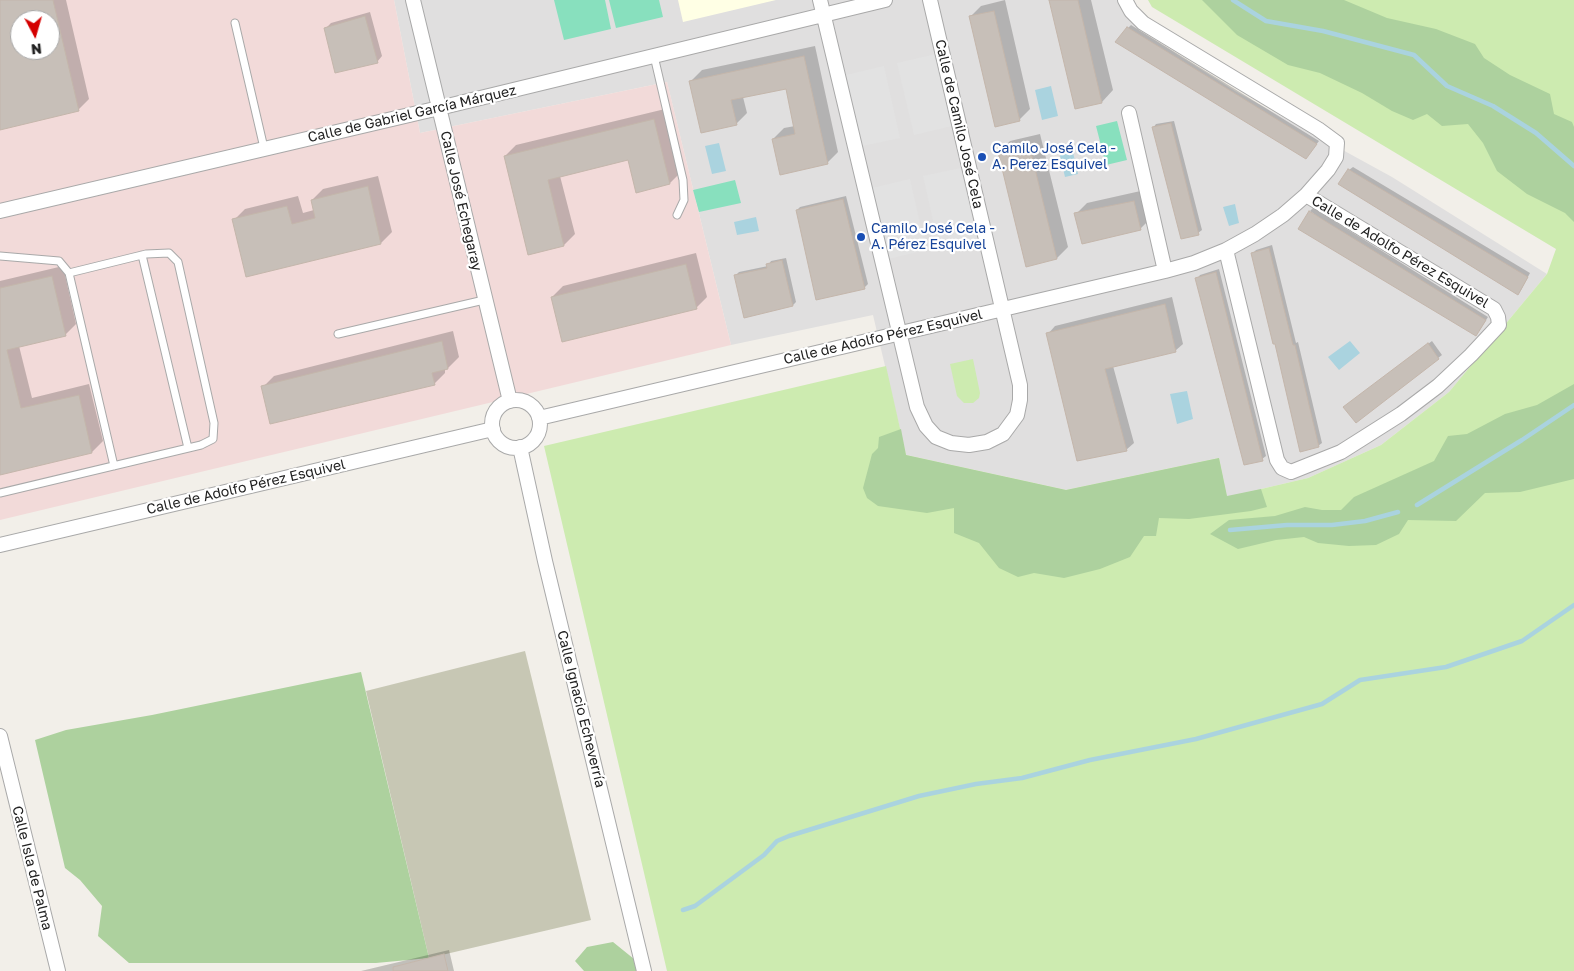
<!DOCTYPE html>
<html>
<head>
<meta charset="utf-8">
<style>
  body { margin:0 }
  #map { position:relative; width:1574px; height:971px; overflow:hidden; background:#f2efe9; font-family:"Golos Text",sans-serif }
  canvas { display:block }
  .north { position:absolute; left:10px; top:10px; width:50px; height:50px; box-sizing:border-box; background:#fff; border:1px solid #a7a7a7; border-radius:50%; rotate:174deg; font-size:14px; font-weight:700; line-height:20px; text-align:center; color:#222 }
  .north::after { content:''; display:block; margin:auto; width:18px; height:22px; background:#d40000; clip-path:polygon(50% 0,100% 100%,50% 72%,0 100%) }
</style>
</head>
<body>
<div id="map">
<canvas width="1574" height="971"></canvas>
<div class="north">N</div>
</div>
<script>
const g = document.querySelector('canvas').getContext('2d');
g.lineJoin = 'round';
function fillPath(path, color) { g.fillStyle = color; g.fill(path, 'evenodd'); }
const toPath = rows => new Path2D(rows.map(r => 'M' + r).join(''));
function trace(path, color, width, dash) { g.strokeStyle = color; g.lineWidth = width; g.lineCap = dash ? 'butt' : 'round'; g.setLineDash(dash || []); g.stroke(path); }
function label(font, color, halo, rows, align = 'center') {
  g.font = font + ' "Golos Text",sans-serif'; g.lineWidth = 4.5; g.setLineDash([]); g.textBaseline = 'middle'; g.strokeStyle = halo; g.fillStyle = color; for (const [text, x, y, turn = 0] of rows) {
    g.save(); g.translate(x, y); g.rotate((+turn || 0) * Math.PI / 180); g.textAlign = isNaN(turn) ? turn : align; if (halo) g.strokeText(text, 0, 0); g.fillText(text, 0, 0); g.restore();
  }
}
const residential = toPath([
  [394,0,1134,0,1139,30,1235,91,1392,177,1547,274,1449,392,1381,445,1308,478,1227,497,1219,458,1066,490,906,455,873,315,731,345,667,82,420,133]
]);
const commercial = toPath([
  [0,0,394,0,420,133,667,82,731,345,0,520],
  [20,20,50,20,50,50,20,50]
]);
const education = toPath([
  [678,0,776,0,683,22]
]);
const construction = toPath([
  [525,651,591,920,429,958,366,691]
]);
const grass = toPath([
  [1148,0,1574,0,1574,971,667,971,544,446,886,366,906,455,1066,490,1219,458,1227,497,1308,478,1381,445,1449,392,1547,274,1556,249,1152,7],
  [973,359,980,393,979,398,973,403,964,403,957,396,950,364]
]);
const forest = toPath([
  [1202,0,1344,0,1387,18,1436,29,1475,44,1484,58,1510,75,1550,94,1554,114,1572,122,1574,127,1574,222,1565,213,1527,194,1497,171,1483,143,1468,124,1442,126,1427,114,1413,120,1392,111,1362,93,1320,73,1288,65,1237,35],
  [1574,384,1574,479,1520,492,1485,493,1456,521,1408,520,1399,534,1376,545,1349,546,1318,543,1304,537,1276,540,1238,549,1210,534,1229,520,1275,516,1305,507,1322,510,1341,510,1354,497,1434,461,1448,436,1467,434,1505,414,1537,405],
  [901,429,906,455,1066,490,1219,458,1227,496,1261,489,1267,507,1251,511,1189,519,1159,518,1156,536,1144,536,1130,557,1100,569,1064,578,1034,573,1018,577,999,568,979,543,954,533,954,508,927,513,878,506,867,498,863,488,872,454,878,448,879,437],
  [361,672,429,958,376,963,129,963,98,936,102,906,80,880,65,868,35,740,66,730,152,715],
  [613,942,634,959,637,971,584,971,575,961,587,947]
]);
const pitch = toPath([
  [554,0,605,0,611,29,564,40],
  [609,0,659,0,663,17,616,28],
  [1117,121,1127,160,1106,165,1096,126],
  [735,180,741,203,699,212,693,190]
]);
const parking = toPath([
  [936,54,952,126,914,135,897,63],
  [884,66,900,138,862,146,846,75],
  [961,168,977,239,939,248,923,176],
  [910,179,926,250,888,259,872,188]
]);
const water = toPath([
  [1051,86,1058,116,1042,120,1035,90],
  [719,143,726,171,712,174,705,146],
  [1071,144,1078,174,1065,177,1058,147],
  [1235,204,1239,223,1229,226,1223,207],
  [756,217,759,231,737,235,734,222],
  [1350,341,1360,353,1339,370,1328,357],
  [1187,391,1193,419,1177,424,1170,394]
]);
const shadow = toPath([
  [0,0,66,0,89,99,78,110,0,128],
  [20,20,50,20,50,50,20,50],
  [1005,0,1030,109,1019,120,970,17,981,6],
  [1050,0,1091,0,1113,90,1102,102],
  [370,12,382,56,377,62,325,29,331,23],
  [1131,25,1319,141,1309,154,1128,28],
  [815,46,838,152,827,163,773,139,784,128,795,126,786,87,743,97,747,113,736,124,691,81,702,70],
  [665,109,681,172,670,183,629,159,560,176,575,234,564,245,505,156,516,145],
  [1174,121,1202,230,1198,233,1153,128,1156,124],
  [1040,134,1068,247,1057,258,999,152,1010,141],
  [1353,167,1530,273,1521,290,1518,294,1349,170],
  [378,176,392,232,381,243,247,275,234,220,245,209,298,196,303,213,314,210,312,200,323,189],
  [1145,190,1151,218,1140,229,1076,214,1087,203],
  [846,196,868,284,864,288,797,210,800,207],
  [1313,208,1488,317,1479,331,1310,211],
  [1272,245,1296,343,1298,342,1322,443,1318,446,1276,342,1253,253,1256,250],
  [696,253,707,297,696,308,552,297,563,286],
  [786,258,796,302,793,305,736,275,739,272,768,266,771,261],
  [63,266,76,324,65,335,19,346,32,398,89,384,103,441,92,452,0,473,0,281],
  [1219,269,1266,456,1262,459,1197,279,1200,275],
  [1172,297,1183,344,1175,351,1113,366,1134,443,1126,450,1048,334,1055,326],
  [453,331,459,357,448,368,445,369,445,373,434,384,263,387,274,376],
  [1432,341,1442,355,1356,421,1348,404],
  [449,950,454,971,361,971]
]);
const stream = toPath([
  [1233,0,1266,21,1323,31,1414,55,1447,86,1493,106,1536,133,1574,166],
  [1417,505,1522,440,1574,405],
  [1230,530,1287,525,1332,525,1365,521,1398,512],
  [683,910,695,906,764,855,777,841,789,836,919,796,976,784,1022,778,1090,760,1196,739,1322,704,1360,680,1446,667,1522,641,1574,605]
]);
const building = toPath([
  [0,0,53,0,79,111,0,130,0,0],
  [20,20,50,20,50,50,20,50,20,20],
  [1049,0,1078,0,1102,103,1075,109,1049,0],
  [994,11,1020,121,995,127,969,16,994,11],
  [365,16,378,63,335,73,324,28,365,16],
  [1127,27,1317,144,1306,159,1115,42,1127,27],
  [804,56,828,164,780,175,772,139,795,134,786,89,731,100,737,125,701,133,689,81,804,56],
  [654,119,670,184,636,193,628,160,548,180,564,246,528,255,504,156,654,119],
  [1171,123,1199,235,1181,239,1152,127,1171,123],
  [1029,144,1057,259,1026,267,998,152,1029,144],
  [1348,169,1528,277,1518,295,1338,184,1348,169],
  [368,186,381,244,246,277,232,219,287,206,292,224,315,218,311,200,368,186],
  [843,199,865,289,816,300,796,210,843,199],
  [1134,201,1141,230,1082,244,1074,213,1134,201],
  [1309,211,1486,320,1476,336,1298,229,1309,211],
  [1269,248,1293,345,1295,345,1319,447,1300,452,1275,344,1273,344,1251,253,1269,248],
  [782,260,793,306,744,318,734,275,767,268,766,264,782,260],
  [686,264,697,309,562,342,551,297,686,264],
  [1216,272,1263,461,1244,465,1195,278,1216,272],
  [52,276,66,336,7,350,21,408,79,395,92,453,0,475,0,288,52,276],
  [1165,304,1176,352,1105,369,1127,451,1077,461,1046,333,1165,304],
  [442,341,448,369,432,373,435,385,270,424,261,386,442,341],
  [1428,343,1439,359,1356,423,1343,407,1428,343],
  [444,954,448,971,393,971,393,967,444,954]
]);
const service = toPath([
  [235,23,264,148],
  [654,56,683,180,684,200,677,215],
  [142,255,188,448],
  [0,256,59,261,69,273,146,254,169,253,178,262,214,423,213,439,201,445,0,493],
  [69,273,114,466],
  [338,334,484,300]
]);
const minor = toPath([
  [413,0,510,401],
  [820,0,917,407,926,426,936,437,951,443,969,445,987,442,1003,434,1017,415,1020,400,1020,385,930,0],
  [1125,0,1131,11,1143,23,1318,129,1337,143,1336,157,1328,170,1306,195,1283,215,1255,234,1226,250,1277,460,1282,468,1291,472,1341,452,1401,414,1438,386,1471,355,1499,325,1498,317,1494,309,1306,195],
  [1129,113,1165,271],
  [0,211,439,108,885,0],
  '492 424a24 24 0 1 1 48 0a24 24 0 1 1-48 0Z',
  [539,418,1165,271,1194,263,1226,250],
  [520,447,545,561,644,971],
  [0,545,493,429],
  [0,736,58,971]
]);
const markers = [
  [982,157,5,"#1a4fb4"],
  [861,237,5,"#1a4fb4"]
];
const streetNames = [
  ["Calle de Gabriel García Márquez",412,114,-13],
  ["Calle de Camilo José Cela",959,124,77],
  ["Calle José Echegaray",461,201,77],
  ["Calle de Adolfo Pérez Esquivel",1400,252,31],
  ["Calle de Adolfo Pérez Esquivel",883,337,-13],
  ["Calle de Adolfo Pérez Esquivel",246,487,-13],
  ["Calle Ignacio Echeverría",581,709,76],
  ["Calle Isla de Palma",32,868,76]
];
const transitNames = [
  ["Camilo José Cela -",992,149],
  ["A. Perez Esquivel",992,165],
  ["Camilo José Cela -",871,229],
  ["A. Pérez Esquivel",871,245]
];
fillPath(residential, '#e0dfdf');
fillPath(commercial, '#f2dad9');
fillPath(education, '#ffffe5');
fillPath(construction, '#c7c7b4');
fillPath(grass, '#cdebb0');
fillPath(forest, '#add19e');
fillPath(pitch, '#88e0be');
fillPath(parking, '#e2e2e2');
fillPath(water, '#aad3df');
fillPath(shadow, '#0003');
trace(stream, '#aad3df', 4.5);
fillPath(building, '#c7bfb8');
trace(building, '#c4b6ab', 1);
trace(service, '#a9a9a9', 9);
trace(minor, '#a9a9a9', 16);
trace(service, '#fff', 7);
trace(minor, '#fff', 14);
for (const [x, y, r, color] of markers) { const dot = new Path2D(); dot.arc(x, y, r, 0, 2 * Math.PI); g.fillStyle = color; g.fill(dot); trace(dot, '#fff', 2); }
label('14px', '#222', '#fff', streetNames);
label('14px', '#164399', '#fff', transitNames, 'left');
</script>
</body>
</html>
